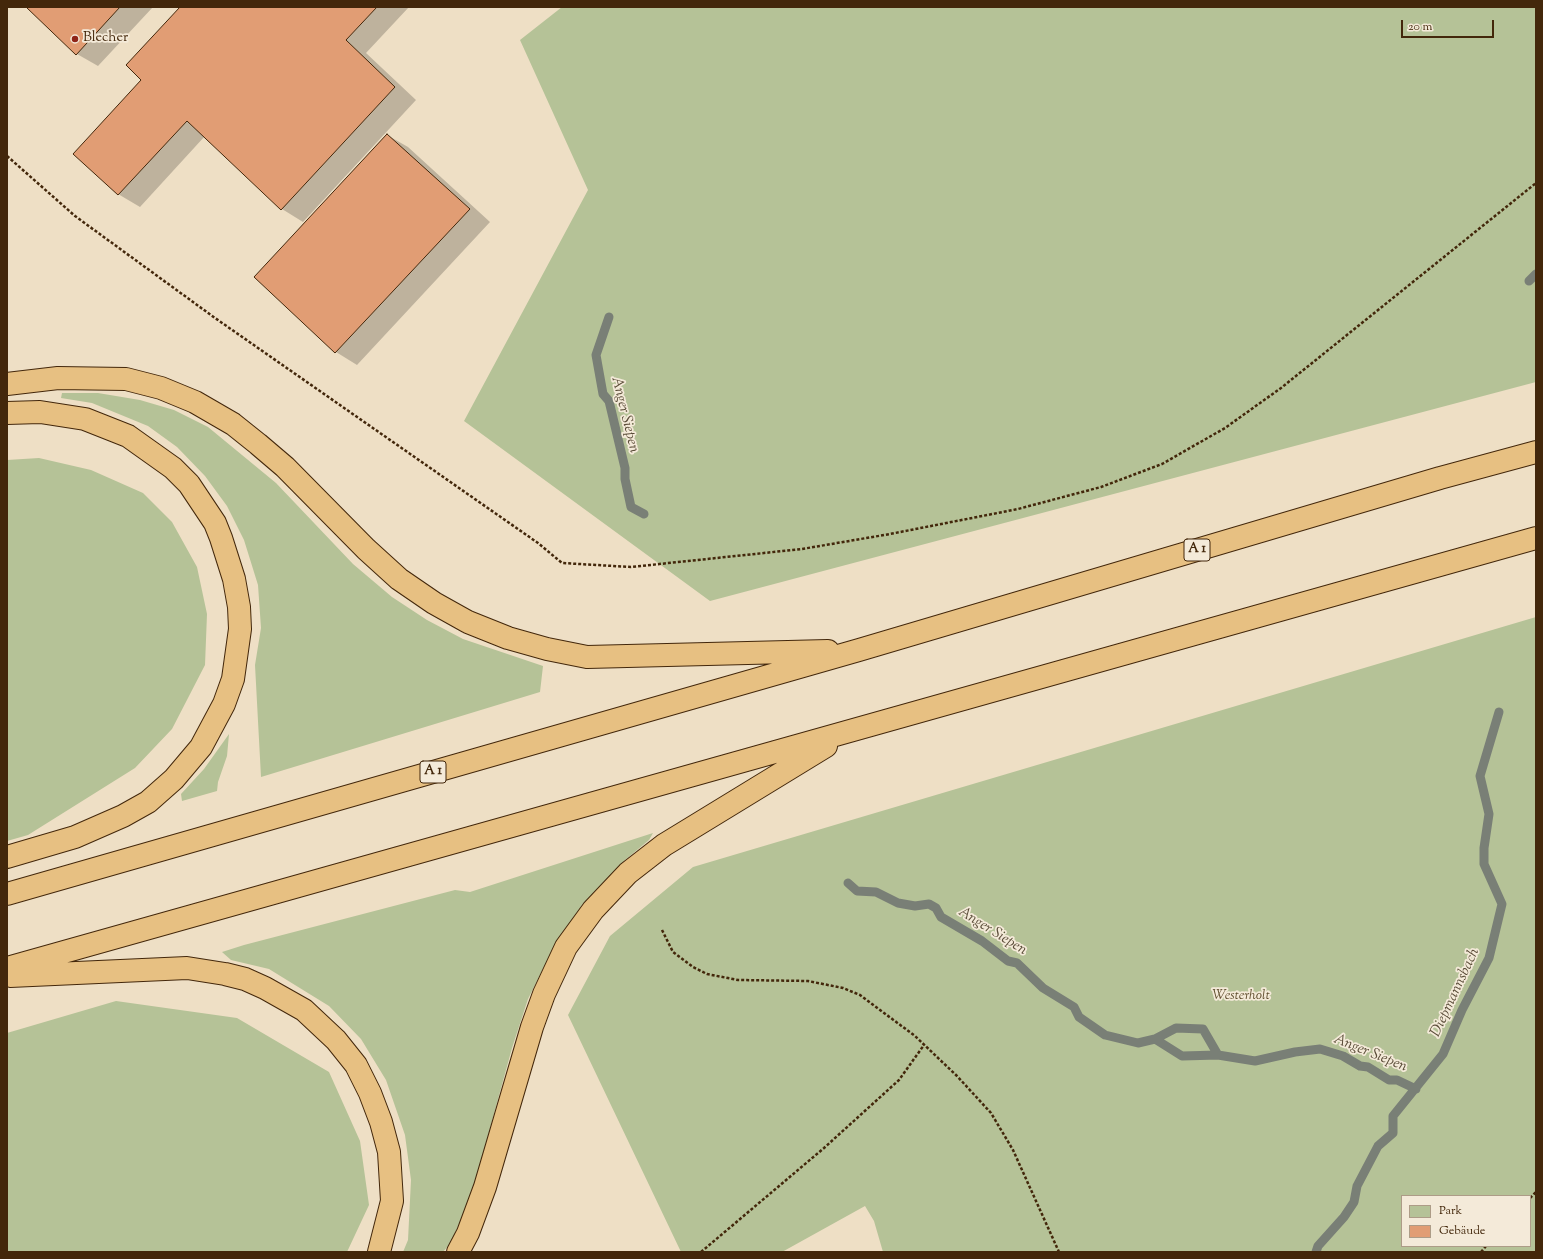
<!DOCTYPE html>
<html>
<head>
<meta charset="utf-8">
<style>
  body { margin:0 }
  #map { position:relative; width:1543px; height:1259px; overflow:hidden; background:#eedfc5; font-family:"Sorts Mill Goudy",serif }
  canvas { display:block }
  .frame { position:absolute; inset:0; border:8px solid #43270b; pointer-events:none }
  .legend { position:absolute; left:1401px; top:1195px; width:130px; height:52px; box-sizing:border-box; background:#f4ead9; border:1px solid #ad9c87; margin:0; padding:5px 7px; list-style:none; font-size:12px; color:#43270b }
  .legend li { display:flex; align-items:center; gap:8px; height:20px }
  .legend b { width:20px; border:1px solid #ad9c87 }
  .scale { position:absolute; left:1401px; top:20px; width:93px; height:18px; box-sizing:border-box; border:2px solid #43270b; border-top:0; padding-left:5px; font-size:12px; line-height:14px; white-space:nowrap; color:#43270b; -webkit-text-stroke:3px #f4ead9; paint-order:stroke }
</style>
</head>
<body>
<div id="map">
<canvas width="1543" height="1259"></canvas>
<div class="frame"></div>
<ul class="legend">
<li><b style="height:11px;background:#b5c297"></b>Park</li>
<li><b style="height:11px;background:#e19d74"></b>Gebäude</li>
</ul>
<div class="scale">20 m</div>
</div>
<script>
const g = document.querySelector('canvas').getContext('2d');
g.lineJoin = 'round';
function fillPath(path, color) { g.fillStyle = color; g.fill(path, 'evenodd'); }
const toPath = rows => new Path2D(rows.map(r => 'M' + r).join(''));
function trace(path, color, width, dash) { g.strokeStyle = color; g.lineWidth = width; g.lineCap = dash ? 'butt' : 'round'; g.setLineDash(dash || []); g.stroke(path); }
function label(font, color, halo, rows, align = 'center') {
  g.font = font + ' "Sorts Mill Goudy",serif'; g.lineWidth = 3.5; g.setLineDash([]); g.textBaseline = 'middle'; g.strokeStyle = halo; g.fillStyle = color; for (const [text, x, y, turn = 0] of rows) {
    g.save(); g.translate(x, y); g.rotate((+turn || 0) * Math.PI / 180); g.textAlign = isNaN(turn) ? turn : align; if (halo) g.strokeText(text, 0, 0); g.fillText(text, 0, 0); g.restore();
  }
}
const green = toPath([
  [562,7,1536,7,1536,382,710,601,464,421,588,190,520,40],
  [62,393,98,393,140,400,174,410,208,427,276,483,353,564,392,597,427,620,463,639,543,666,540,692,261,777,255,665,261,628,258,585,244,540,227,506,205,476,177,447,148,426,92,403,61,398],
  [39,458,91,470,143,493,172,522,197,567,207,614,205,665,172,729,135,768,28,835,7,841,7,460],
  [1536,617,1536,1252,883,1252,874,1221,865,1206,782,1252,681,1252,568,1015,610,936,693,867],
  [1402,1196,1530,1196,1530,1246,1402,1246],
  [229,734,227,756,218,782,217,791,182,801,181,794,204,769],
  [653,833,649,840,625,860,582,905,555,945,528,999,512,1048,477,1176,464,1213,450,1244,443,1252,403,1252,408,1240,411,1180,405,1135,386,1080,361,1039,329,1006,269,969,231,960,222,952,244,945,455,890,470,892],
  [116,1001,237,1018,329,1072,360,1141,369,1205,347,1252,7,1252,7,1033]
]);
const shadow = toPath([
  [27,7,153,7,98,66,77,54],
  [182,7,409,7,366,53,416,100,303,222,282,209,205,136,140,207,118,194,143,80],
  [387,135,408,147,490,222,357,365,336,352,255,277]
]);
const stream = toPath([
  [1529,281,1536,274],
  [609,317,596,355,603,394,609,401,625,468,625,479,631,507,644,514],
  [848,883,857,891,876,892,898,903,915,906,929,904,936,908,941,917,982,941,1008,961,1017,963,1043,988,1074,1007,1079,1017,1105,1035,1138,1043,1155,1039,1182,1056,1218,1055,1255,1061,1295,1052,1320,1049,1343,1056,1360,1066,1368,1067,1389,1080,1397,1080,1416,1089],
  [1155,1039,1176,1028,1203,1029,1218,1055],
  [1316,1252,1318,1246,1344,1217,1354,1202,1357,1186,1378,1146,1393,1133,1393,1116,1443,1054,1462,1010,1489,958,1502,904,1484,864,1484,848,1489,814,1480,776,1499,712]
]);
const building = toPath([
  [26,7,120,7,76,55,26,7],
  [180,7,377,7,346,40,395,87,281,210,187,121,118,195,73,154,141,80,126,65,180,7],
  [387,134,470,209,335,353,254,277,387,134]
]);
const path = toPath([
  [7,156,75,216,215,318,538,543,562,563,631,567,802,549,890,534,1018,509,1101,487,1162,464,1225,428,1281,388,1536,183],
  [662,930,673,952,693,967,707,974,738,980,808,981,843,988,860,995,915,1036,957,1076,991,1113,1013,1150,1059,1252],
  [1530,1198,1536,1192],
  [701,1252,824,1148,899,1080,924,1045],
  [1481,1252,1486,1246]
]);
const highway = toPath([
  [7,384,58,378,126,379,161,388,195,402,233,424,258,444,285,467,366,549,399,579,434,603,468,622,508,638,547,649,587,657,828,651],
  [7,413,40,412,85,419,128,436,173,468,189,484,215,523,221,538,234,579,239,607,240,629,233,679,224,704,201,747,174,779,148,802,123,816,75,837,7,857],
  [7,894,859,650,1440,478,1536,452],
  [7,968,1536,538],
  [10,976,187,968,225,974,245,979,265,988,304,1010,336,1040,356,1065,370,1093,381,1122,389,1152,392,1201,379,1252],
  [458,1252,468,1233,485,1187,532,1027,544,994,566,947,593,910,628,873,664,845,826,746]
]);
const markers = [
  [75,39,4,"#8f2418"]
];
const shields = [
  [1197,550,26],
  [433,772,26]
];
const shieldNames = [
  ["A 1",1197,550],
  ["A 1",433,772]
];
const poiNames = [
  ["Blecher",83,39]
];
const parkNames = [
  ["Westerholt",1241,997]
];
const waterNames = [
  ["Anger Siepen",624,415,76],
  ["Anger Siepen",992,932,32],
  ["Diepmannsbach",1456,993,-65],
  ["Anger Siepen",1370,1054,22]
];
fillPath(green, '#b5c297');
fillPath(shadow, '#0003');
trace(stream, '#797f76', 9);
fillPath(building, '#e19d74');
trace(building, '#43270b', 1);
trace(highway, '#43270b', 24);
trace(path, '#43270b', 2.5, [3, 2]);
trace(highway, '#e7c082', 22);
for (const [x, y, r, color] of markers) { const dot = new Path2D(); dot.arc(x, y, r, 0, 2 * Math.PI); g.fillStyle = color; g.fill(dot); trace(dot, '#f4ead9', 1.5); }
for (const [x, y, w] of shields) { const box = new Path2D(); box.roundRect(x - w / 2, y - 11, w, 22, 3); g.fillStyle = '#f4ead9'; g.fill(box); trace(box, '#43270b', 1); }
label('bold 13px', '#43270b', null, shieldNames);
label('14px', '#43270b', '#f4ead9', poiNames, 'left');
label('italic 14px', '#604e2e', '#f4ead9', parkNames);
label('italic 15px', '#5a4c38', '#f4ead9', waterNames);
</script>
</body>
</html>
